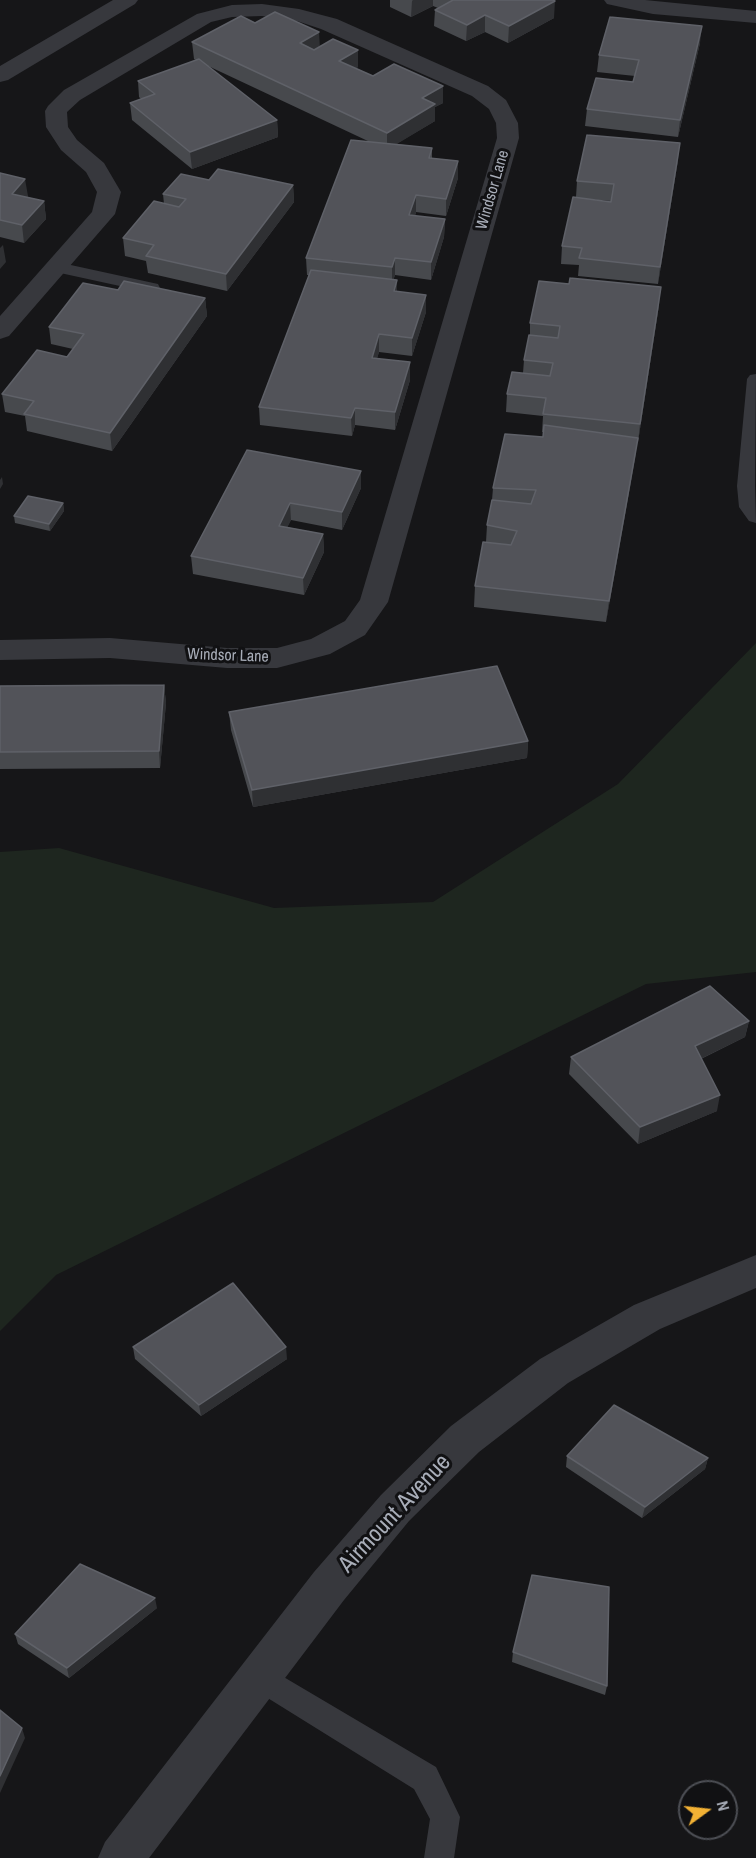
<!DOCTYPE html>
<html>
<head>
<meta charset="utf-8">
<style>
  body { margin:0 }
  #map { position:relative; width:756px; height:1858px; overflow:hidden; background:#161618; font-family:"Archivo Narrow",sans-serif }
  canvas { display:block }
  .north { position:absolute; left:678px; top:1780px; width:60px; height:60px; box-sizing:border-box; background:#111113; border:2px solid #4d4f55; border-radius:50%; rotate:75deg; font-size:16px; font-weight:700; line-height:24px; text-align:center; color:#a8adb8 }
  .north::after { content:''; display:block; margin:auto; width:21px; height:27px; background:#f2b134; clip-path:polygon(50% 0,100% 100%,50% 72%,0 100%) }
</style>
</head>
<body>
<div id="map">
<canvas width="756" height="1858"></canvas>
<div class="north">N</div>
</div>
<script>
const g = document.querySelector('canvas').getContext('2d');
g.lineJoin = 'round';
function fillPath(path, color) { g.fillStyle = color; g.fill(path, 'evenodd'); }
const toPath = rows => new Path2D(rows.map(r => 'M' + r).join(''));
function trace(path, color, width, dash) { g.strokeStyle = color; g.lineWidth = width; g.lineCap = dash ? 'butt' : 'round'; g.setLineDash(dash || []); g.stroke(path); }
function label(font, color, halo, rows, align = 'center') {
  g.font = font + ' "Archivo Narrow",sans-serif'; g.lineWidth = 6; g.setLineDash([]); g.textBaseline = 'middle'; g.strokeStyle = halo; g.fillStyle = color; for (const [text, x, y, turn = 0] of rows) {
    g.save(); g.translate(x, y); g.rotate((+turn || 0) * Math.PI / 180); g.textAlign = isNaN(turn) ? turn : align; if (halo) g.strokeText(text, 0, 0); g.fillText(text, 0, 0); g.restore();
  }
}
const green = toPath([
  [756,643,756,972,646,984,56,1275,0,1331,0,852,59,848,274,908,433,902,618,784]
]);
const service = toPath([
  [57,262,158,284,160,288,152,293,51,271,49,267,57,262],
  [756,374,755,486,756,523,749,521,739,507,737,486,747,379,750,375,756,374],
  [260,1663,436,1767,460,1817,454,1858,424,1858,430,1819,414,1789,250,1687,245,1677,250,1667,260,1663]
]);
const minor = toPath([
  [262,4,299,9,337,19,488,86,506,100,518,123,519,138,388,602,365,635,330,654,277,668,227,668,110,658,0,660,0,640,110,638,227,648,277,648,311,639,345,621,360,600,497,138,496,123,489,109,472,96,321,29,297,21,262,16,232,17,211,22,80,100,67,112,68,127,77,140,104,163,121,192,115,214,9,336,0,339,0,316,92,212,97,192,86,172,61,150,46,127,45,111,48,106,64,90,197,14,232,5,262,4]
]);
const tertiary = toPath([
  [113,0,138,0,135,4,8,80,0,82,0,66,113,0],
  [604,0,645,0,756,11,756,23,653,14,607,4,604,0],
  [756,1255,756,1288,660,1329,568,1383,479,1452,409,1521,344,1600,149,1858,98,1858,105,1842,314,1572,381,1495,451,1426,540,1359,634,1305,756,1255]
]);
const wall = toPath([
  [390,0,553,0,554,18,508,43,485,32,466,41,434,26,435,10,438,8,433,6,411,17,390,7],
  [255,23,320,47,358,50,358,67,356,68,373,76,443,103,435,107,435,121,396,144,432,148,432,158,458,161,458,178,446,216,416,212,415,216,445,219,444,237,431,280,395,275,393,280,397,292,426,312,412,356,379,352,377,358,410,380,395,430,355,425,352,436,260,425,259,407,309,275,307,275,306,258,370,142,206,65,277,120,278,137,192,169,132,120,130,103,141,99,139,97,138,81,196,60,194,59,192,42],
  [700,43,678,137,585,126,587,109,633,82,635,76,597,72,599,55],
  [678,160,658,284,578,276,579,265,561,264,562,246,576,197,577,181],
  [585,199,611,201,611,202],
  [0,173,28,196,27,197,44,201,46,219,24,243,0,237],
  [293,185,294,202,227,291,148,273,146,261,125,256,123,238,164,204,163,194],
  [118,290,205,298,207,316,112,451,27,431,25,416,5,412,2,394,67,357,73,349,51,344,49,327],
  [659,305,638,442,637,442,635,458,606,622,474,607,475,586,486,542,487,525,492,500,493,488,543,437,543,432,542,432,543,416,506,412,507,394,523,373,524,360,530,335,530,323],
  [247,450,361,471,361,488,342,530,291,520,287,527,323,534,324,552,304,595,193,574,191,556],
  [63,503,64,511,50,531,15,523,14,516],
  [164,685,166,703,160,768,0,769,0,686],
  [229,712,528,741,527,758,253,807,231,730],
  [749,1021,745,1037,701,1059,717,1111,638,1144,569,1074,571,1057],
  [133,1347,287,1359,201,1416,135,1359],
  [567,1456,708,1458,705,1469,642,1518,566,1467],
  [157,1608,69,1678,18,1644,15,1634],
  [513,1652,607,1686,605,1695,512,1662]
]);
const shadedWall = toPath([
  [413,0,433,0,433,6,411,17,412,1],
  [555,1,554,18,508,43,509,26],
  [485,15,485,32,466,41,467,25],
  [702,26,700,43,678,137,680,120],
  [319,32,320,49,300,60,300,43],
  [358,50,358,67,339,78,339,61],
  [443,86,443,103,435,107,435,121,387,150,387,133,422,98],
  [277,120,278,137,192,169,190,152],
  [680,143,678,160,658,284,660,267],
  [458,161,458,178,446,216,446,199],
  [25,179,28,196,14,211,12,194],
  [293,185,294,202,227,291,226,274],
  [416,195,416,212,409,233,409,215],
  [44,201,46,219,24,243,22,225],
  [445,219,444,237,431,280,431,262],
  [3,245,6,262,0,269,0,248],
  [395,258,395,275,392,285,392,267],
  [397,280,397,297,394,291],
  [661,287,659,305,638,442,640,424],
  [426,295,426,312,412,356,412,338],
  [205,298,207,316,112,451,110,433],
  [379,334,379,352,372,375,372,358],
  [410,362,410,380,395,430,395,412],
  [355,408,355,425,352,436,351,418],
  [638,438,635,458,606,622,609,601],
  [361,471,361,488,342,530,342,512],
  [2,477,3,484,0,489,0,480],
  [63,503,64,511,50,531,49,524],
  [290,503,291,520,280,543,279,526],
  [323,534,324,552,304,595,303,578],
  [164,685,166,703,160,768,159,751],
  [528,741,527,758,253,807,252,790],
  [749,1021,745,1037,692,1063,695,1046],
  [720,1095,717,1111,638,1144,640,1127],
  [286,1347,287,1359,201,1416,199,1405],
  [708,1458,705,1469,642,1518,645,1507],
  [155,1598,157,1608,69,1678,67,1668],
  [22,1728,25,1738,0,1793,0,1776]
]);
const building = toPath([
  [453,0,553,0,555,1,509,26,485,15,467,25,435,10,453,0],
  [275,12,319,32,300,43,314,50,333,39,358,50,339,61,373,76,394,64,443,86,422,98,435,104,387,133,192,42,241,16,255,23,275,12],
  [610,17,702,26,680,120,587,109,596,78,633,82,639,60,599,55,610,17],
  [199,59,277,120,190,152,130,103,155,94,138,81,199,59],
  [587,135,680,143,660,267,579,258,582,248,562,246,573,197,611,202,614,184,577,181,587,135],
  [351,140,432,148,429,158,458,161,446,199,416,195,409,215,445,219,431,262,395,258,392,267,306,258,351,140],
  [218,169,293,185,226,274,146,256,154,245,123,238,154,201,179,207,186,199,163,194,181,174,209,180,218,169],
  [0,173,25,179,12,194,44,201,22,225,0,220,0,173],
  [311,270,397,280,394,291,426,295,412,338,379,334,372,358,410,362,395,412,355,408,351,418,259,407,311,270],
  [570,278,661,287,640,424,543,414,546,398,507,394,512,372,550,376,553,363,524,360,529,335,558,338,560,326,530,323,539,281,569,284,570,278],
  [124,281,205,298,110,433,24,414,34,401,2,394,37,350,67,357,84,334,49,327,83,283,118,290,124,281],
  [544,425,638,438,609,601,475,586,483,542,511,545,517,531,487,525,492,500,531,504,536,490,493,488,505,434,543,437,544,425],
  [247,450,361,471,342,512,290,503,279,526,323,534,303,578,191,556,247,450],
  [28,496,63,503,49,524,14,516,28,496],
  [497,666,528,741,252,790,229,712,497,666],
  [164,685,159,751,0,752,0,686,164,685],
  [710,986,749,1021,695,1046,720,1095,640,1127,571,1057,710,986],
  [233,1283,286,1347,199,1405,133,1347,233,1283],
  [614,1405,708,1458,645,1507,567,1456,614,1405],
  [80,1564,155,1598,67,1668,15,1634,80,1564],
  [532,1575,609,1587,607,1686,513,1652,532,1575],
  [0,1710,22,1728,0,1776,0,1710]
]);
const farStreetnames = [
  ["Windsor Lane",493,190,-74],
  ["Windsor Lane",228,656,2]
];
const nearStreetnames = [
  ["Airmount Avenue",395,1514,-47]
];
fillPath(green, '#1e261f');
fillPath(service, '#37383d');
fillPath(minor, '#37383d');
fillPath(tertiary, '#37383d');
fillPath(wall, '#47494d');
fillPath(shadedWall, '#2f3033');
fillPath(building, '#525359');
trace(building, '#5f6168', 1.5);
label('16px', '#a8adb8', '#111113', farStreetnames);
label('24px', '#a8adb8', '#111113', nearStreetnames);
</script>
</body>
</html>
